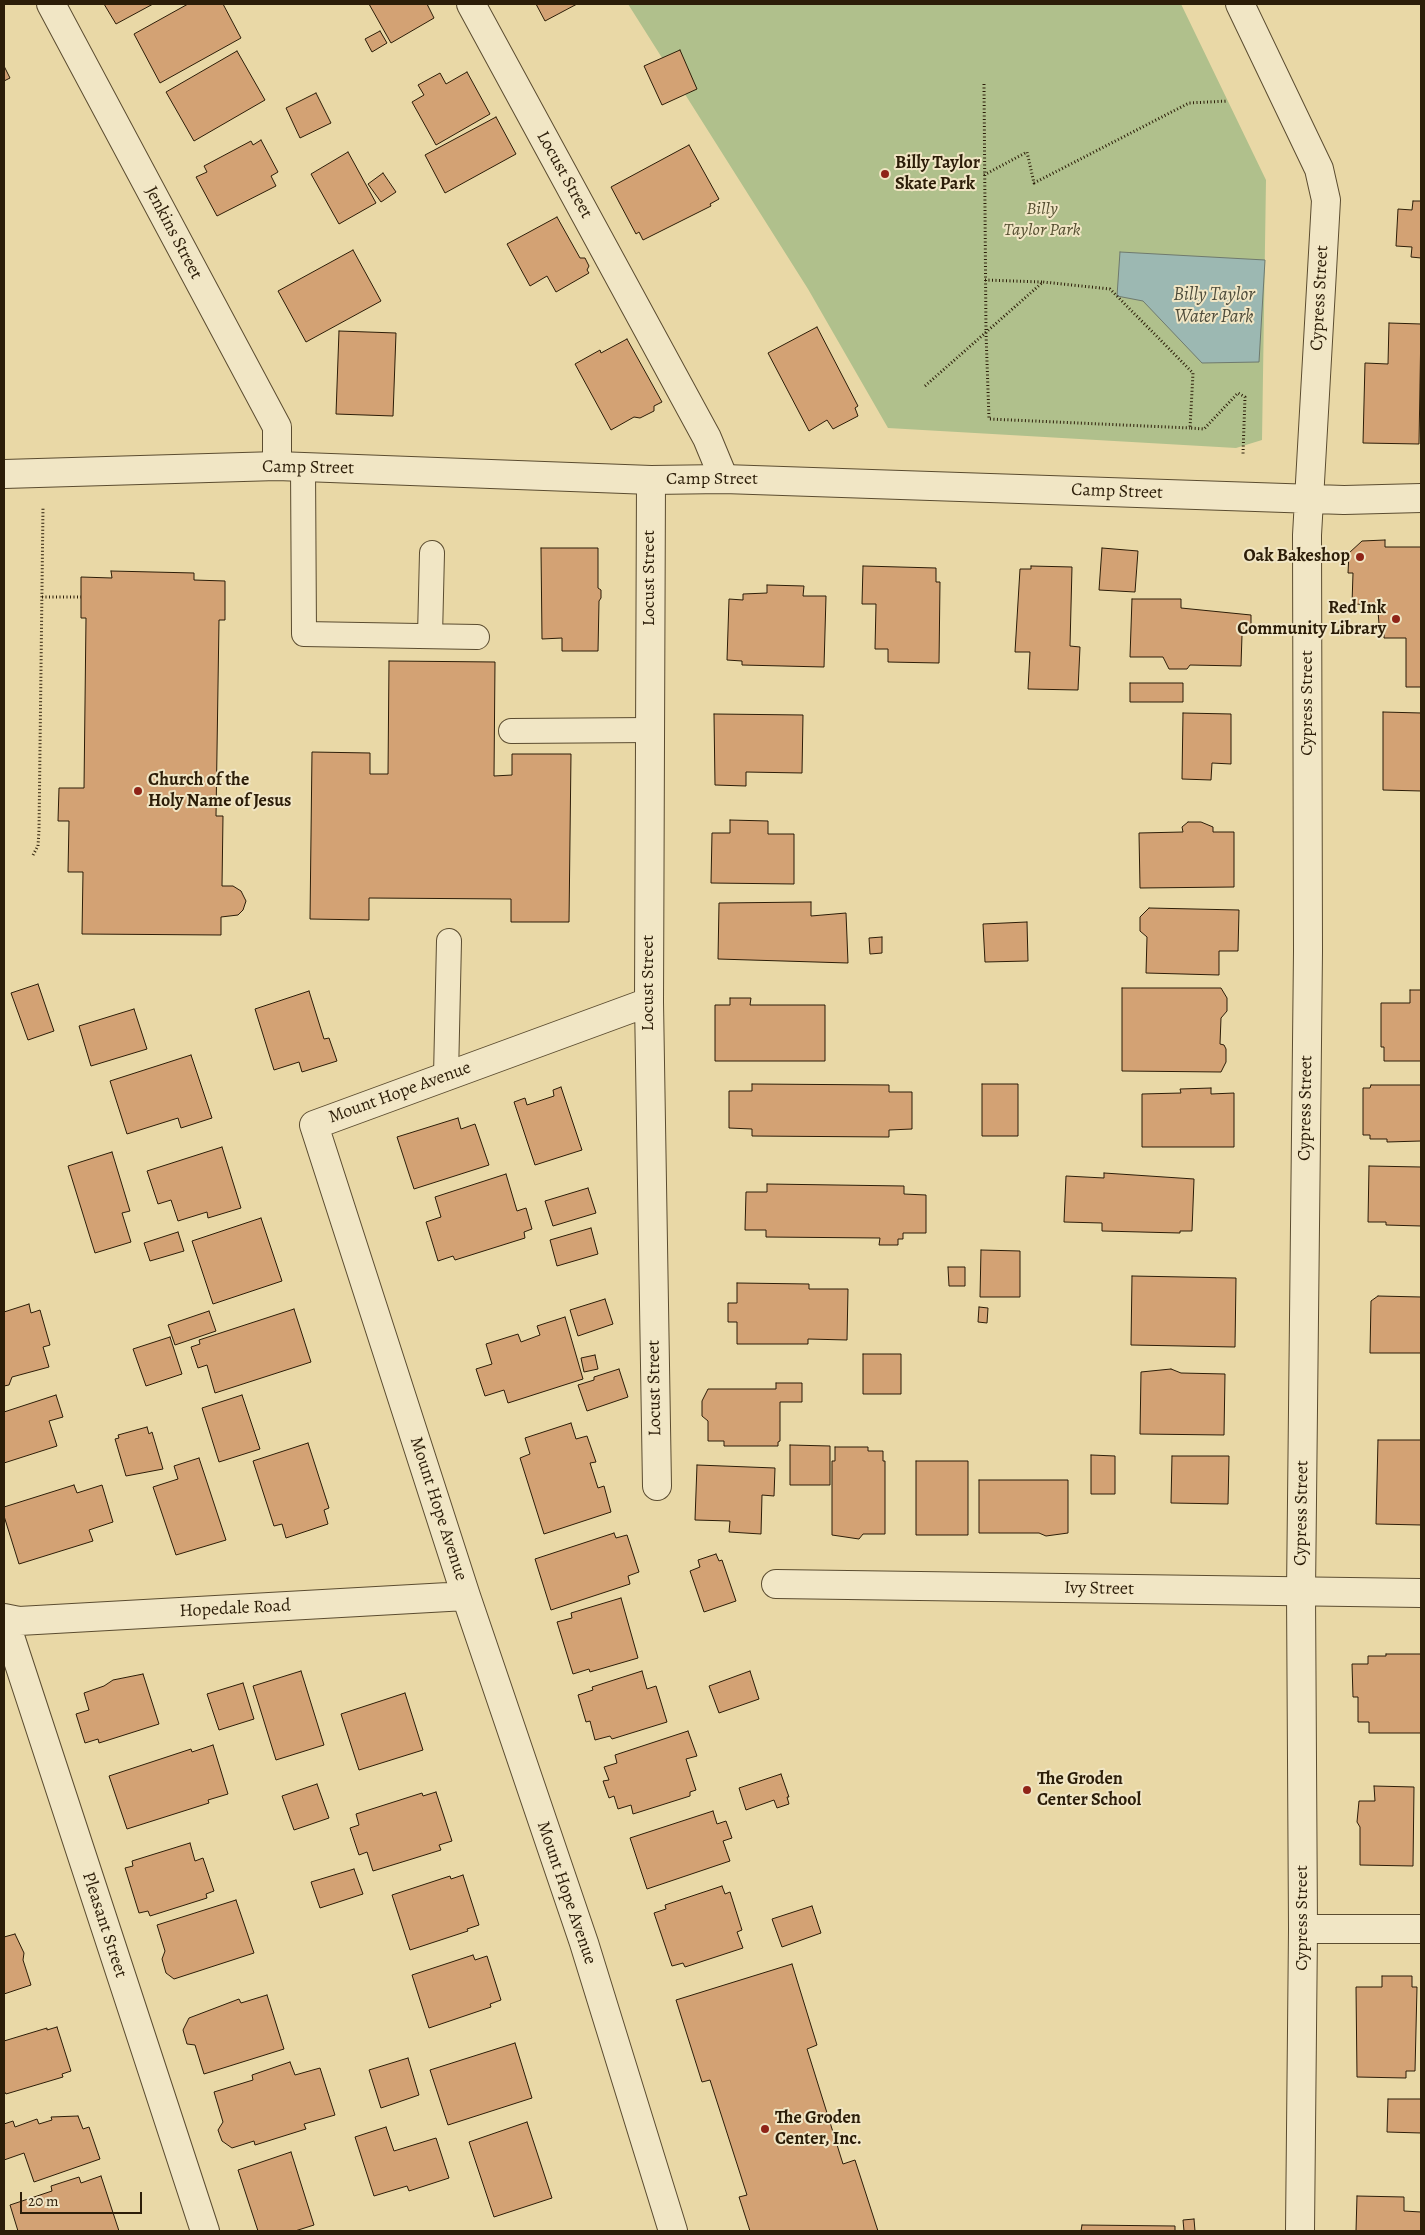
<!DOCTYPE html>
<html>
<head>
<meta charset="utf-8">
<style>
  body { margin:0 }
  #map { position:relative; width:1425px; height:2235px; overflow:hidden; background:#e9d8a6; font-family:Alegreya,serif }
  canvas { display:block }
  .frame { position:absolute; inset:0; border:5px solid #2c1d08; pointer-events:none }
  .scale { position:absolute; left:20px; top:2192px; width:122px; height:22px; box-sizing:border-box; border:2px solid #2c1d08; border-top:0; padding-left:6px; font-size:15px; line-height:18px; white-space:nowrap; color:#2c1d08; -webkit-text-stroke:4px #f1e6c5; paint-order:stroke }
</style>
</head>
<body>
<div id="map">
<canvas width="1425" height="2235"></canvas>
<div class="frame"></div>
<div class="scale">20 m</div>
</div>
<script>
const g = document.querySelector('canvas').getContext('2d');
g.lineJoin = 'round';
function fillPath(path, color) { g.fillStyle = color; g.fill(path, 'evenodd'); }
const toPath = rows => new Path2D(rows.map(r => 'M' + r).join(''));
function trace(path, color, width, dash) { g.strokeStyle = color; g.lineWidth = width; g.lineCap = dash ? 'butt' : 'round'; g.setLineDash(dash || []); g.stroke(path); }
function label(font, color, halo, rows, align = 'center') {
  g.font = font + ' Alegreya,serif'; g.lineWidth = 4; g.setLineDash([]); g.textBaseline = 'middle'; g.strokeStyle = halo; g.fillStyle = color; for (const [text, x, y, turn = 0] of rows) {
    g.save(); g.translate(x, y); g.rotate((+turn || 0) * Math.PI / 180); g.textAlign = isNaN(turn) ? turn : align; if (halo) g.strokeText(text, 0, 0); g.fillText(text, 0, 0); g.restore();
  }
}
const green = toPath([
  [628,4,1181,4,1266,180,1262,440,1236,448,888,428,808,289]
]);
const water = toPath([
  [1120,252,1265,260,1259,362,1202,363,1143,301,1117,296,1120,252]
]);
const building = toPath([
  [104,4,153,4,116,24,104,4],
  [188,4,223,4,241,38,160,83,134,34,188,4],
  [369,4,427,4,434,18,391,43,369,4],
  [536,4,577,4,545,21,536,4],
  [380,31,387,43,372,52,365,39,380,31],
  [680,50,697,89,662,105,644,66,680,50],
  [237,51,265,100,194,141,166,92,237,51],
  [4,66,10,78,4,81,4,66],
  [467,72,490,114,436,145,412,102,424,95,418,85,440,73,446,84,467,72],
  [316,93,331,123,300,138,286,108,316,93],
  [496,117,516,154,445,193,425,155,496,117],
  [261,140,278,172,271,176,276,186,217,216,196,177,207,172,204,166,251,141,253,145,261,140],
  [689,145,719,199,710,204,711,206,643,240,639,232,636,234,611,187,689,145],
  [348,152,376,203,339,224,311,174,348,152],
  [383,173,396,192,381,202,368,184,383,173],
  [1413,201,1421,201,1421,258,1411,257,1412,247,1396,246,1398,209,1412,210,1413,201],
  [557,217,580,258,585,258,589,266,587,270,589,273,556,292,547,276,530,286,507,244,557,217],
  [353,250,381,301,306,342,278,291,353,250],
  [1389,323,1421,324,1419,444,1363,443,1365,363,1388,364,1389,323],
  [817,327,858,406,855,408,858,416,833,429,827,420,809,431,768,353,817,327],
  [339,331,396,333,393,416,336,414,339,331],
  [627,339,662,402,654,406,654,411,640,418,634,417,611,430,575,364,600,350,601,353,627,339],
  [1385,540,1385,547,1421,547,1421,687,1406,687,1406,638,1384,638,1384,630,1379,624,1378,611,1386,605,1352,604,1353,573,1348,573,1349,553,1362,541,1385,540],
  [541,548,598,548,598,588,601,590,601,598,599,601,598,651,562,651,562,638,542,639,541,548],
  [1102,548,1138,551,1135,592,1099,590,1102,548],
  [863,566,936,568,936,582,940,582,939,663,888,662,888,649,875,649,876,604,862,604,863,566],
  [1031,566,1072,567,1070,646,1080,647,1078,690,1028,689,1030,652,1015,652,1020,569,1031,569,1031,566],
  [111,571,194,573,194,580,225,581,225,620,219,620,216,816,223,816,222,886,233,886,241,891,246,901,243,910,238,915,221,917,221,935,82,934,83,872,68,872,69,821,58,821,59,788,84,788,86,618,81,618,81,577,112,578,111,571],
  [767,585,804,586,803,596,826,596,824,667,742,665,742,661,727,660,729,599,743,600,743,594,767,593,767,585],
  [1132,599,1181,599,1181,608,1251,615,1251,630,1242,635,1241,666,1190,665,1187,669,1169,669,1163,657,1130,657,1132,599],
  [389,661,495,662,494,776,512,775,512,754,571,754,569,922,511,922,511,899,369,898,369,920,310,919,312,752,370,753,370,774,388,774,389,661],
  [1130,683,1183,683,1183,702,1130,702,1130,683],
  [1383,712,1421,713,1421,791,1383,790,1383,712],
  [1183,713,1231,714,1231,764,1212,763,1211,780,1182,779,1183,713],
  [714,714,803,715,802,773,746,772,746,786,715,785,714,714],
  [730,820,768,821,768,834,794,834,794,884,711,883,712,833,730,833,730,820],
  [1188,822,1201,822,1213,827,1213,832,1234,832,1234,887,1140,888,1139,833,1183,832,1182,827,1188,822],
  [811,902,811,916,846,913,848,963,718,959,719,903,811,902],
  [1149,908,1239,910,1238,951,1219,951,1219,975,1146,973,1147,937,1140,931,1140,917,1149,908],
  [1027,922,1028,961,985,962,983,924,1027,922],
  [882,937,882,953,870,954,869,938,882,937],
  [38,984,54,1031,28,1040,11,993,38,984],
  [1122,988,1221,988,1227,998,1227,1011,1221,1018,1220,1044,1224,1045,1226,1049,1226,1062,1221,1072,1122,1071,1122,988],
  [1410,990,1421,990,1421,1061,1384,1061,1384,1047,1381,1047,1381,1003,1410,1003,1410,990],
  [309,991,324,1039,329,1038,337,1061,302,1072,299,1062,274,1070,255,1009,309,991],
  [730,998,751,998,750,1005,825,1005,825,1061,715,1061,715,1005,730,1005,730,998],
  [134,1009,147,1049,91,1066,79,1026,134,1009],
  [191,1055,212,1118,181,1128,178,1118,127,1134,110,1081,191,1055],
  [752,1084,889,1085,889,1092,912,1092,912,1129,889,1130,889,1137,752,1136,752,1129,729,1128,729,1091,752,1091,752,1084],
  [982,1084,1018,1084,1018,1136,982,1136,982,1084],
  [1371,1085,1421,1085,1421,1141,1387,1142,1387,1139,1370,1139,1370,1135,1363,1135,1363,1088,1370,1088,1371,1085],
  [561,1087,582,1150,535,1165,514,1102,525,1098,527,1105,554,1096,553,1090,561,1087],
  [1211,1088,1211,1094,1234,1093,1234,1147,1142,1147,1142,1094,1181,1093,1180,1089,1211,1088],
  [458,1118,461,1129,475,1124,489,1165,414,1189,397,1137,458,1118],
  [222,1147,241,1208,208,1218,207,1212,178,1221,171,1200,158,1204,147,1171,222,1147],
  [112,1152,130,1211,122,1213,131,1242,95,1253,68,1166,112,1152],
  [1369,1166,1421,1167,1421,1226,1386,1225,1386,1222,1368,1222,1369,1166],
  [1104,1173,1194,1179,1192,1231,1180,1231,1180,1233,1102,1231,1102,1223,1064,1222,1066,1176,1104,1178,1104,1173],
  [506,1174,517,1211,526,1208,532,1229,524,1232,525,1238,455,1260,453,1256,438,1261,426,1222,441,1217,435,1197,506,1174],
  [767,1184,904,1186,904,1194,926,1195,926,1233,903,1233,903,1239,898,1239,898,1245,879,1245,880,1238,766,1237,766,1230,745,1230,746,1192,767,1192,767,1184],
  [588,1188,596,1213,553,1226,545,1201,588,1188],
  [261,1218,282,1281,213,1304,192,1241,261,1218],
  [591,1228,598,1254,557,1266,550,1240,591,1228],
  [178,1232,184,1251,150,1261,144,1243,178,1232],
  [981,1250,1020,1251,1020,1297,980,1297,981,1250],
  [948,1267,965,1267,965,1286,949,1286,948,1267],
  [1132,1276,1236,1278,1235,1347,1131,1345,1132,1276],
  [737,1283,809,1284,809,1289,848,1289,847,1340,808,1339,808,1344,737,1344,737,1322,728,1322,728,1303,737,1303,737,1283],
  [1378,1296,1421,1297,1421,1353,1370,1353,1371,1301,1378,1296],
  [605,1299,613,1324,578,1336,570,1310,605,1299],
  [29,1304,31,1313,40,1310,50,1345,43,1347,49,1367,12,1377,9,1385,4,1386,4,1312,29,1304],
  [979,1307,988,1308,987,1323,978,1322,979,1307],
  [294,1309,311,1362,215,1393,207,1365,198,1368,191,1347,200,1344,199,1340,294,1309],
  [209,1311,216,1331,175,1345,168,1325,209,1311],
  [565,1317,583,1379,508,1403,504,1390,485,1396,476,1369,492,1364,486,1344,518,1334,521,1342,540,1335,537,1326,565,1317],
  [170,1337,182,1374,146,1386,133,1349,170,1337],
  [863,1354,901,1354,901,1394,863,1394,863,1354],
  [595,1355,598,1369,584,1372,581,1358,595,1355],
  [619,1369,628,1397,587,1411,578,1385,594,1380,594,1377,619,1369],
  [1171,1369,1181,1373,1225,1374,1224,1435,1140,1434,1141,1372,1171,1369],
  [776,1383,802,1383,802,1402,780,1402,780,1441,778,1442,778,1446,724,1446,724,1441,708,1441,708,1421,702,1416,702,1401,708,1389,776,1389,776,1383],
  [56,1395,63,1417,49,1421,57,1446,4,1463,4,1412,56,1395],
  [242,1395,260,1449,219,1462,202,1408,242,1395],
  [571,1423,576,1439,587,1436,596,1462,590,1463,598,1488,604,1486,611,1512,544,1534,520,1458,530,1454,525,1438,571,1423],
  [147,1427,149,1434,152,1432,163,1469,126,1476,115,1439,119,1438,118,1435,147,1427],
  [1378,1440,1421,1440,1421,1525,1376,1524,1378,1440],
  [308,1443,329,1508,324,1510,328,1524,286,1538,282,1524,274,1526,253,1461,308,1443],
  [790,1445,830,1446,830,1485,790,1485,790,1445],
  [835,1447,868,1447,868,1451,883,1451,883,1461,885,1461,885,1534,863,1534,859,1539,832,1535,832,1461,835,1461,835,1447],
  [1091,1455,1115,1456,1115,1494,1091,1494,1091,1455],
  [1172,1456,1229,1456,1228,1504,1171,1503,1172,1456],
  [199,1458,226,1540,176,1555,153,1487,178,1479,174,1466,199,1458],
  [916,1461,968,1461,968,1535,916,1535,916,1461],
  [697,1465,775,1468,774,1496,762,1495,761,1534,729,1532,730,1521,695,1520,697,1465],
  [979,1480,1068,1480,1068,1533,1046,1536,1039,1533,979,1533,979,1480],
  [74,1485,77,1493,102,1485,113,1522,89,1530,93,1541,19,1564,4,1516,4,1507,74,1485],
  [614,1533,616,1538,627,1535,639,1572,628,1576,630,1584,551,1610,535,1559,614,1533],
  [716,1554,719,1561,722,1560,736,1601,704,1612,690,1571,700,1567,698,1560,716,1554],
  [621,1598,638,1658,590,1672,589,1669,573,1674,557,1622,572,1618,571,1613,621,1598],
  [1386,1654,1421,1654,1421,1733,1369,1733,1369,1722,1358,1722,1358,1697,1353,1697,1352,1664,1368,1664,1368,1656,1386,1656,1386,1654],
  [301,1671,324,1745,276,1760,253,1686,301,1671],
  [642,1671,647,1689,656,1686,667,1722,612,1739,610,1736,595,1740,590,1721,586,1722,578,1695,593,1690,592,1687,642,1671],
  [750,1671,759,1699,719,1713,709,1686,750,1671],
  [143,1674,159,1724,99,1743,98,1739,85,1743,76,1714,89,1710,84,1693,104,1686,113,1680,143,1674],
  [243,1683,254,1719,219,1730,207,1694,243,1683],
  [405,1693,423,1750,359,1770,341,1714,405,1693],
  [688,1731,697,1756,686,1759,696,1790,690,1792,690,1796,633,1814,631,1805,618,1809,614,1796,609,1798,603,1781,609,1780,604,1767,617,1763,615,1755,688,1731],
  [213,1745,228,1794,208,1800,209,1803,127,1829,109,1776,191,1749,192,1752,213,1745],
  [781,1774,789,1797,787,1797,789,1804,777,1808,774,1800,746,1810,739,1788,781,1774],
  [317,1784,329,1818,294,1830,282,1796,317,1784],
  [1374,1786,1414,1787,1413,1866,1360,1865,1360,1827,1357,1822,1359,1801,1375,1801,1374,1786],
  [436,1792,452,1841,439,1845,441,1850,373,1871,367,1852,359,1855,350,1828,359,1825,356,1814,422,1793,423,1796,436,1792],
  [713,1811,717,1824,726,1821,732,1838,723,1841,730,1861,647,1889,630,1838,713,1811],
  [190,1843,195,1861,203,1858,214,1891,206,1894,207,1898,150,1916,148,1911,139,1913,125,1868,133,1866,132,1861,190,1843],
  [354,1869,363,1894,320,1908,311,1882,354,1869],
  [463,1875,479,1925,467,1929,468,1931,410,1950,392,1895,450,1876,451,1879,463,1875],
  [722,1886,725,1894,730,1892,742,1930,737,1932,743,1948,685,1967,683,1963,672,1966,654,1913,666,1909,665,1905,722,1886],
  [236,1900,254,1953,174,1979,166,1973,162,1959,165,1951,157,1925,236,1900],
  [812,1906,821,1933,782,1947,772,1919,812,1906],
  [15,1934,24,1953,23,1960,31,1985,4,1994,4,1937,15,1934],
  [473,1955,475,1960,487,1956,501,2000,490,2004,491,2007,429,2028,412,1975,473,1955],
  [792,1964,817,2045,807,2049,843,2164,855,2160,878,2231,750,2231,739,2197,747,2195,710,2080,702,2082,676,2000,792,1964],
  [1382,1976,1412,1976,1412,1987,1417,1987,1415,2071,1406,2071,1406,2078,1357,2077,1356,1987,1382,1987,1382,1976],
  [267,1995,284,2049,204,2074,195,2045,187,2044,183,2030,189,2018,239,1999,241,2003,267,1995],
  [57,2027,71,2071,62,2074,63,2077,6,2094,4,2091,4,2041,47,2028,47,2030,57,2027],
  [515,2043,532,2098,448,2125,430,2070,515,2043],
  [408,2058,419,2095,381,2108,369,2070,408,2058],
  [290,2062,295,2075,320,2068,335,2115,304,2124,306,2129,255,2145,254,2141,232,2148,222,2141,218,2130,223,2122,214,2092,253,2080,252,2075,290,2062],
  [1388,2099,1421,2099,1421,2133,1387,2132,1388,2099],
  [78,2116,83,2129,89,2127,100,2159,34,2182,24,2153,4,2160,4,2124,13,2121,15,2127,37,2119,39,2124,52,2120,51,2117,78,2116],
  [527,2122,552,2198,494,2217,469,2142,527,2122],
  [386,2127,394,2151,436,2138,449,2178,409,2191,407,2186,374,2196,355,2137,386,2127],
  [291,2152,314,2225,295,2231,258,2231,238,2170,291,2152],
  [101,2176,119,2231,18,2231,10,2205,52,2191,51,2186,79,2177,81,2183,101,2176],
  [1357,2196,1404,2197,1404,2211,1421,2212,1421,2231,1356,2231,1357,2196],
  [1194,2219,1195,2231,1184,2231,1183,2220,1194,2219],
  [1082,2225,1175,2226,1175,2231,1081,2231,1082,2225]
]);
const path = toPath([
  [984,84,986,333,989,419,1190,428],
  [984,175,1027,152,1034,183,1189,103,1228,101],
  [985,280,1042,282],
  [925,386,1043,282,1110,289,1193,373,1190,428,1204,429,1238,393,1245,397,1243,454],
  [42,597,81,597],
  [33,855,38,846,39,830,43,507]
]);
const service = toPath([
  [303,467,304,634,477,637],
  [430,636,432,553],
  [511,731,650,730],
  [446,1076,449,941]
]);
const minor = toPath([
  [51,4,277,427,277,466],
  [471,4,707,438,724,479],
  [651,480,649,1002,657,1486],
  [649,1002,314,1125,466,1596,584,1943,673,2231],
  [776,1584,1421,1593],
  [1303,1929,1421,1929],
  [205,2231,4,1618,19,1621,466,1596]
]);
const tertiary = toPath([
  [1240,4,1319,169,1326,200,1307,535,1308,951,1301,1592,1303,1929,1300,2231],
  [4,474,277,466,651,480,724,479,1344,500,1421,498]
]);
const markers = [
  [885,174,5,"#8f2418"],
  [1360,557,5,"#8f2418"],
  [1396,619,5,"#8f2418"],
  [138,791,5,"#8f2418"],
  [1027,1790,5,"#8f2418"],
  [765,2129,5,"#8f2418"]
];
const poiNames = [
  ["Billy Taylor",895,164],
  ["Skate Park",895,185],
  ["Oak Bakeshop",1350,557,"right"],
  ["Red Ink",1386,609,"right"],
  ["Community Library",1386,630,"right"],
  ["Church of the",148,781],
  ["Holy Name of Jesus",148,802],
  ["The Groden",1037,1780],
  ["Center School",1037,1801],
  ["The Groden",775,2119],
  ["Center, Inc.",775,2140]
];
const streetNames = [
  ["Locust Street",564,175,61],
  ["Jenkins Street",173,233,62],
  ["Cypress Street",1320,298,-87],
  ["Camp Street",308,468,1],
  ["Camp Street",712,480],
  ["Camp Street",1117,492,2],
  ["Locust Street",650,578,-90],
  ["Cypress Street",1308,703,-90],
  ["Locust Street",649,983,-90],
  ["Mount Hope Avenue",400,1093,-20],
  ["Cypress Street",1306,1108,-89],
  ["Locust Street",655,1388,-91],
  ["Mount Hope Avenue",438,1509,72],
  ["Cypress Street",1302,1513,-89],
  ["Ivy Street",1099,1589,1],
  ["Hopedale Road",235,1609,-3],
  ["Mount Hope Avenue",566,1893,71],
  ["Cypress Street",1303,1918,-90],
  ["Pleasant Street",104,1925,72]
];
const parkNames = [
  ["Billy",1042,210],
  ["Taylor Park",1042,231]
];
const waterNames = [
  ["Billy Taylor",1214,295],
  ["Water Park",1214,317]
];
fillPath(green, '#b0c08c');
fillPath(water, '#9cb8b2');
trace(water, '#6f7a6e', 1);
fillPath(building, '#d3a274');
trace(building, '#2c1d08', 1);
trace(service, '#5b4c30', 26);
trace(minor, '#5b4c30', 30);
trace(tertiary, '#5b4c30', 30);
trace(path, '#2c1d08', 3, [1, 2.5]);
trace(service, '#f1e6c5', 24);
trace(minor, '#f1e6c5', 28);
trace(tertiary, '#f1e6c5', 28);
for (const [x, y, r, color] of markers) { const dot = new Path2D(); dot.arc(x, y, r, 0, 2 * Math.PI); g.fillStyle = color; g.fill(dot); trace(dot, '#f1e6c5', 2); }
label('bold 18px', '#2c1d08', '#f1e6c5', poiNames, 'left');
label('18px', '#2c1d08', '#f1e6c5', streetNames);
label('italic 18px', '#544e30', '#f1e6c5', parkNames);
label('italic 19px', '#4e4c3b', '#f1e6c5', waterNames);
</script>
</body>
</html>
